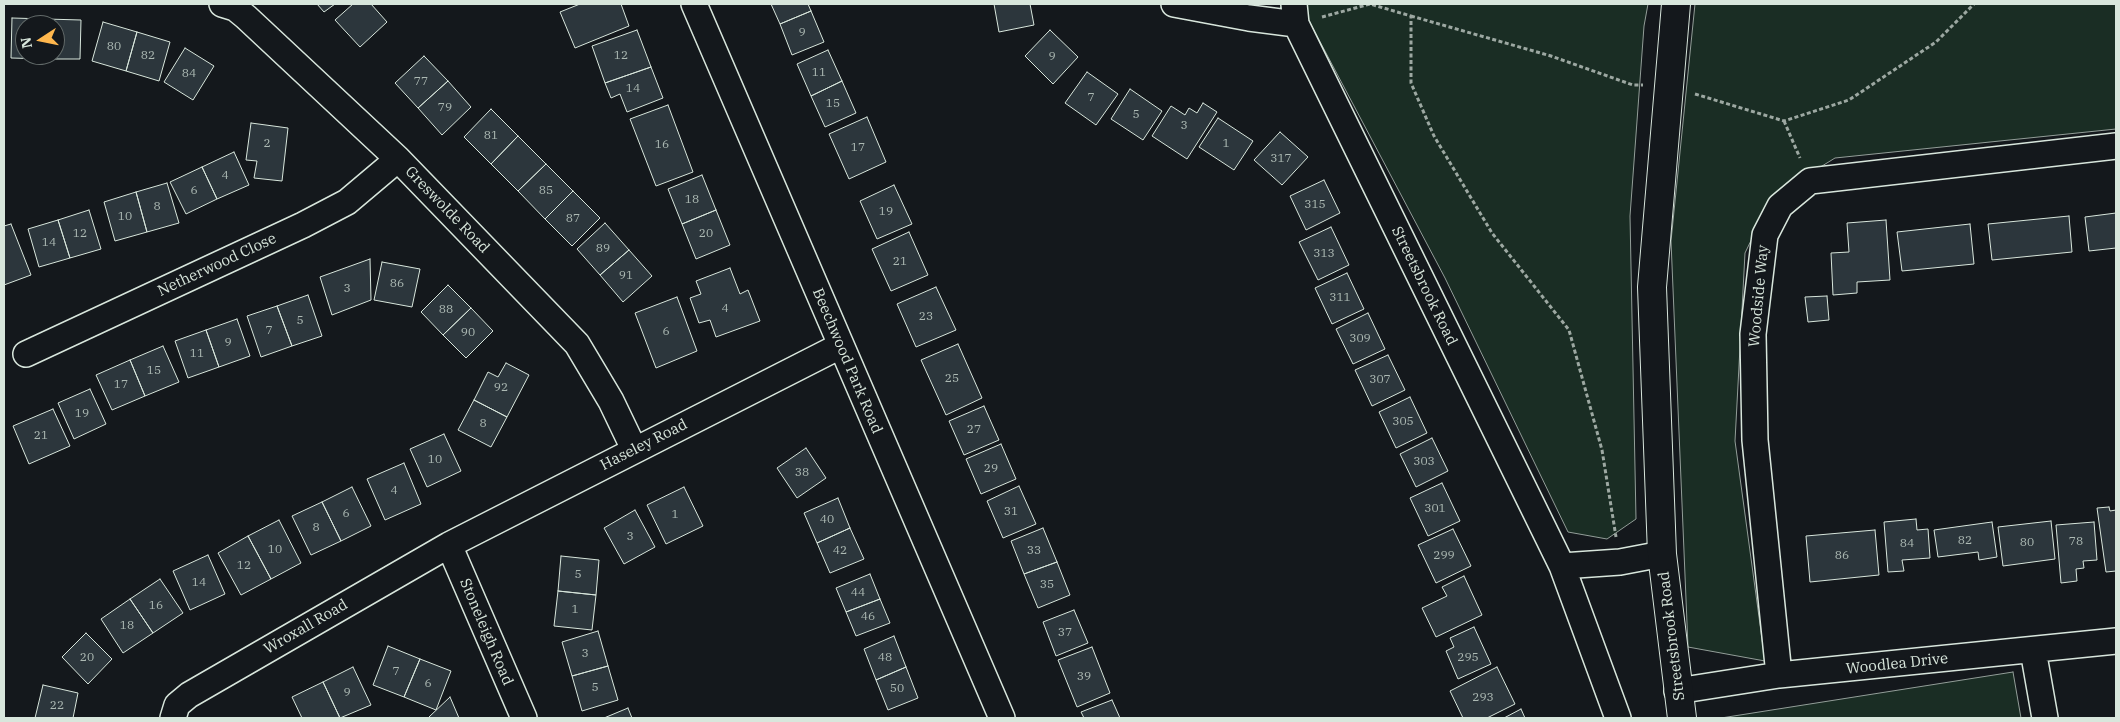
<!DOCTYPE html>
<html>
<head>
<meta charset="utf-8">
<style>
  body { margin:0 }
  #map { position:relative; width:2120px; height:722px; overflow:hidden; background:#14181c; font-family:"IBM Plex Serif",serif }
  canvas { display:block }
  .frame { position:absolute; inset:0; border:5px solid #d8e6dc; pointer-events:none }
  .north { position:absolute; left:15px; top:15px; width:50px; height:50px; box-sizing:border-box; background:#14181c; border:1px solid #626a69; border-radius:50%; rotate:259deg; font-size:14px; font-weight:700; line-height:20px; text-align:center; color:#d8e6dc }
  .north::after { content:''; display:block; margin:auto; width:18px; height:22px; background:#ffb74d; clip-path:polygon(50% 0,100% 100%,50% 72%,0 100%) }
</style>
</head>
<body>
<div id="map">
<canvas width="2120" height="722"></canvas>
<div class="frame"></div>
<div class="north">N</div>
</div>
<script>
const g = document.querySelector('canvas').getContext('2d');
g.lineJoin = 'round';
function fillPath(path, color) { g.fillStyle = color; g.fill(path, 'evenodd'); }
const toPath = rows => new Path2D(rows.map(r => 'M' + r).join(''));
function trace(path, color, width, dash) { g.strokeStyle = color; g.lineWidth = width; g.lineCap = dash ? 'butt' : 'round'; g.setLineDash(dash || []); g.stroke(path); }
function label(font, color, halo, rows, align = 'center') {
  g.font = font + ' "IBM Plex Serif",serif'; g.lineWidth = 4; g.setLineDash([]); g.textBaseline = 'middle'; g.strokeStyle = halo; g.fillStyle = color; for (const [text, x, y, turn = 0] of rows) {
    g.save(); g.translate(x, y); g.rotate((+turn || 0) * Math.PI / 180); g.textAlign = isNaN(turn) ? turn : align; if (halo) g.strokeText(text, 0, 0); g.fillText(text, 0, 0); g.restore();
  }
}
const green = toPath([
  [1307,4,1648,4,1644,26,1630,216,1636,519,1607,539,1568,532,1445,278,1308,19,1307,4],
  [1695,4,2116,4,2116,129,1835,158,1772,197,1745,253,1735,441,1765,661,1688,647,1671,241,1695,4],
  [2013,672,2021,718,1721,718,2013,672]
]);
const building = toPath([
  [317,4,335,4,324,12,317,4],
  [353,4,371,4,387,22,360,47,335,20,353,4],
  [580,4,621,4,629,26,575,48,560,12,580,4],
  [771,4,808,4,811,11,780,24,771,4],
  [994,4,1030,4,1034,25,999,32,994,4],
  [811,11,824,42,792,55,780,24,811,11],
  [12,18,46,19,46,25,25,25,25,55,46,55,46,59,11,58,12,18],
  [46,19,81,20,80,59,46,59,46,55,55,55,55,25,46,25,46,19],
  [103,22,137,32,126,71,92,61,103,22],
  [637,30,651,67,605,83,592,46,637,30],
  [1050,30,1078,57,1053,84,1025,56,1050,30],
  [137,32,170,42,159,81,126,71,137,32],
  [185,48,214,66,193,100,164,82,185,48],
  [828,50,842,81,811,96,797,64,828,50],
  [424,56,448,81,418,108,395,83,424,56],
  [651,67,663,98,627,112,620,94,611,98,605,83,651,67],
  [1087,72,1118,94,1096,125,1065,103,1087,72],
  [448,81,471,107,442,135,418,108,448,81],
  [842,81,856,113,825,127,811,96,842,81],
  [1130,89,1162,111,1143,140,1111,119,1130,89],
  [1203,103,1217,112,1187,159,1152,136,1171,106,1185,115,1189,108,1197,113,1203,103],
  [668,105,693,172,656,186,630,119,668,105],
  [491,109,518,136,491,164,464,137,491,109],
  [867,117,886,162,849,179,829,134,867,117],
  [1218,118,1253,141,1234,170,1199,147,1218,118],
  [251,123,288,128,282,181,254,178,257,161,246,160,251,123],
  [1280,132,1308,157,1282,185,1254,160,1280,132],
  [518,136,546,164,518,191,491,164,518,136],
  [234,152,249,185,217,199,202,167,234,152],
  [546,164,573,191,545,219,518,191,546,164],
  [202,167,217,199,186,214,170,182,202,167],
  [702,175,716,210,682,224,668,189,702,175],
  [1324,180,1340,213,1306,230,1290,196,1324,180],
  [167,183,179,223,147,232,136,192,167,183],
  [894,185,912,224,877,239,860,201,894,185],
  [573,191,600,218,572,246,545,219,573,191],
  [136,192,147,232,115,241,104,202,136,192],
  [89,210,101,249,70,258,58,220,89,210],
  [716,210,730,245,696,259,682,224,716,210],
  [2116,213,2116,248,2089,251,2085,217,2116,213],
  [2069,216,2072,252,1992,260,1988,224,2069,216],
  [58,220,70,258,39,267,28,229,58,220],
  [1886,220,1890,280,1857,282,1857,293,1833,295,1831,253,1849,252,1847,223,1886,220],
  [605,223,629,250,600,275,577,249,605,223],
  [11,224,31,275,4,285,4,226,11,224],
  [1970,224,1974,264,1902,271,1897,232,1970,224],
  [1331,227,1349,265,1318,280,1299,242,1331,227],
  [909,232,928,275,891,291,872,249,909,232],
  [629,250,652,276,623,302,600,275,629,250],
  [370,259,371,300,332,315,320,277,370,259],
  [382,262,420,269,412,307,374,300,382,262],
  [730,268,740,294,748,290,760,321,716,337,710,320,699,323,690,298,701,294,696,281,730,268],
  [1347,273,1364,309,1332,324,1315,288,1347,273],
  [448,285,471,308,443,335,421,312,448,285],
  [936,287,956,330,916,347,897,304,936,287],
  [308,295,322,336,292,346,277,306,308,295],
  [1827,296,1829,320,1808,322,1805,297,1827,296],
  [677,297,697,351,656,368,635,313,677,297],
  [277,306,292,346,261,357,247,316,277,306],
  [471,308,493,331,466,358,443,335,471,308],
  [1368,313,1385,349,1353,364,1336,329,1368,313],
  [237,319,250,356,219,367,206,330,237,319],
  [206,330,219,367,188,378,175,341,206,330],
  [958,344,982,398,946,415,921,360,958,344],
  [163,346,179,382,145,396,130,360,163,346],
  [1388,355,1405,390,1372,406,1355,370,1388,355],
  [130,360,145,396,112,410,96,375,130,360],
  [506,363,529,375,507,417,474,400,488,372,498,377,506,363],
  [90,389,106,424,74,439,58,403,90,389],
  [1410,397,1427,433,1396,448,1379,412,1410,397],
  [474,400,507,417,491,447,458,430,474,400],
  [984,406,999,440,964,455,949,421,984,406],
  [53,409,70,446,29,464,13,426,53,409],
  [444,434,461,471,427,487,410,449,444,434],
  [1432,438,1448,471,1416,487,1400,454,1432,438],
  [1001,444,1016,479,981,494,966,459,1001,444],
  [806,448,826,478,797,498,777,468,806,448],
  [404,463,421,504,385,520,367,479,404,463],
  [1442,483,1460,521,1428,536,1410,498,1442,483],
  [1019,486,1036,524,1003,538,987,501,1019,486],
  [352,487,371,526,341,541,322,502,352,487],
  [684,487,703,526,666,544,647,505,684,487],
  [838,498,850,528,817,543,804,513,838,498],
  [322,502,341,541,311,555,292,516,322,502],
  [2109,507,2110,511,2116,510,2116,571,2106,572,2097,508,2109,507],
  [635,510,655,547,624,564,604,528,635,510],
  [1916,519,1917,530,1928,529,1930,558,1902,560,1904,571,1888,572,1884,522,1916,519],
  [279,520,301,563,271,579,248,536,279,520],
  [2051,521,2055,559,2003,566,1998,527,2051,521],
  [1992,522,1997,557,1979,560,1978,552,1938,557,1934,530,1992,522],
  [2094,522,2097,560,2083,561,2084,568,2076,569,2077,581,2061,583,2056,525,2094,522],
  [850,528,864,559,830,573,817,543,850,528],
  [1043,528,1057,562,1024,574,1011,541,1043,528],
  [1453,529,1471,566,1436,583,1418,545,1453,529],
  [1875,530,1879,575,1810,582,1806,536,1875,530],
  [248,536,271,579,241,595,218,553,248,536],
  [208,555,225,594,190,610,173,571,208,555],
  [561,556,599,560,596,595,558,591,561,556],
  [1057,562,1070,595,1038,608,1024,574,1057,562],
  [870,574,880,599,846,612,836,588,870,574],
  [1464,576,1482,615,1436,637,1422,608,1447,596,1442,587,1464,576],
  [160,579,183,613,153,633,130,599,160,579],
  [558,591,596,595,592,630,554,626,558,591],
  [130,599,153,633,123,653,101,619,130,599],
  [880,599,890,623,856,636,846,612,880,599],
  [1074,610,1088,643,1056,656,1043,622,1074,610],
  [1474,627,1491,664,1458,679,1446,651,1454,647,1450,638,1474,627],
  [598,631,608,666,572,676,562,642,598,631],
  [86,633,112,659,88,684,62,657,86,633],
  [894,636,906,667,876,680,864,649,894,636],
  [388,646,420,659,404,697,373,685,388,646],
  [1092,647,1110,693,1077,707,1058,660,1092,647],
  [420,659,451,671,436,710,404,697,420,659],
  [608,666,618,700,582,711,572,676,608,666],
  [353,667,371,705,340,718,323,682,353,667],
  [906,667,918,698,888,710,876,680,906,667],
  [1497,667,1515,704,1487,718,1463,718,1450,691,1497,667],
  [323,682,340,718,302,718,292,697,323,682],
  [43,685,78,693,73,718,35,718,43,685],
  [450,697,459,718,430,718,429,717,450,697],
  [1112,700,1120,718,1084,718,1081,712,1112,700],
  [628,708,632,718,604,718,628,708],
  [1521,709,1525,718,1504,718,1521,709]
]);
const path = toPath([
  [1411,16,1551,56,1633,85,1643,85],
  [1322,17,1370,4,1411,16,1411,83,1434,136,1492,233,1569,330,1602,450,1616,537],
  [1695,94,1784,121,1849,100,1936,42,1974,4],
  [1784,121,1800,158]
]);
const street = toPath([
  [222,4,235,8,246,17,398,159,577,344,611,401,634,449],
  [694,4,1002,718],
  [1174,4,1249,18,1296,24],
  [1294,4,1296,24,1562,566,1618,718],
  [26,354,303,225,347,202,398,159],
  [449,545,524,718],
  [1562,566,1620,562,1662,554],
  [2033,650,2045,718],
  [1779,675,1755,440,1753,334,1765,235,1780,206,1810,181,2116,146],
  [1677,691,1779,675,2116,641],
  [173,718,177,705,189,695,449,545,840,346]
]);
const secondary = toPath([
  [1676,4,1652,287,1662,554,1682,718]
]);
const numberNames = [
  ["9",802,33],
  ["80",114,47],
  ["82",148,56],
  ["12",621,56],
  ["9",1052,57],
  ["11",819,73],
  ["84",189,74],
  ["77",421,82],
  ["14",633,89],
  ["7",1091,98],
  ["15",833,104],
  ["79",445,108],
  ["5",1136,115],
  ["3",1184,126],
  ["81",491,136],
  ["2",267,144],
  ["1",1226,144],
  ["16",662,145],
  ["17",858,148],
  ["317",1281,159],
  ["4",225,176],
  ["6",194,191],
  ["85",546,191],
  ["18",692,200],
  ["315",1315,205],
  ["8",157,207],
  ["19",886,212],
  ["10",125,217],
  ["87",573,219],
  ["12",80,234],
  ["20",706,234],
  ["14",49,243],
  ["89",603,249],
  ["313",1324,254],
  ["21",900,262],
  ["91",626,276],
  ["86",397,284],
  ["3",347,289],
  ["311",1340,298],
  ["4",725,309],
  ["88",446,310],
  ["23",926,317],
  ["5",300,321],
  ["7",269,331],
  ["6",666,332],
  ["90",468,333],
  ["309",1360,339],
  ["9",228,343],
  ["11",197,354],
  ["15",154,371],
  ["25",952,379],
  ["307",1380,380],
  ["17",121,385],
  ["92",501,388],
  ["19",82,414],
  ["305",1403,422],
  ["8",483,424],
  ["27",974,430],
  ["21",41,436],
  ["10",435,460],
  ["303",1424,462],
  ["29",991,469],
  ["38",802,473],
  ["4",394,491],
  ["301",1435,509],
  ["31",1011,512],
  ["6",346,514],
  ["1",675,515],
  ["40",827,520],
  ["8",316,528],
  ["3",630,537],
  ["82",1965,541],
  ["78",2076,542],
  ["80",2027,543],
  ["84",1907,544],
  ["10",275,550],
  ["42",840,551],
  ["33",1034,551],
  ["299",1444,556],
  ["86",1842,556],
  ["12",244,566],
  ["5",578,575],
  ["14",199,583],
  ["35",1047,585],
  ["44",858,593],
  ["16",156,606],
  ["1",575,610],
  ["46",868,617],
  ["18",127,626],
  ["37",1065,633],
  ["3",585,654],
  ["20",87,658],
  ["48",885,658],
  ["295",1468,658],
  ["7",396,672],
  ["39",1084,677],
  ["6",428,684],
  ["5",595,688],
  ["50",897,689],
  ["9",347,693],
  ["293",1483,698],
  ["22",57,706]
];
const streetNames = [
  ["Greswolde Road",447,210,46],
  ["Netherwood Close",217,265,-25],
  ["Streetsbrook Road",1424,286,64],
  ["Woodside Way",1759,296,-85],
  ["Beechwood Park Road",847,361,67],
  ["Haseley Road",644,445,-27],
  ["Wroxall Road",306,627,-30],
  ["Stoneleigh Road",486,632,67],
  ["Streetsbrook Road",1672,636,-97],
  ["Woodlea Drive",1897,664,-6]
];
fillPath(green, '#1a2d24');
trace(green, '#939e99', 1);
fillPath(building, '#2c363c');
trace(building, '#d8e6dc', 1);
trace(street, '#d8e6dc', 28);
trace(secondary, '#d8e6dc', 30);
trace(path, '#9da8a2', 3, [4, 2.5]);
trace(street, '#14181c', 25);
trace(secondary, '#14181c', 28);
label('12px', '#adbab4', null, numberNames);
label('15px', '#d8e6dc', '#14181c', streetNames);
</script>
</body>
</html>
